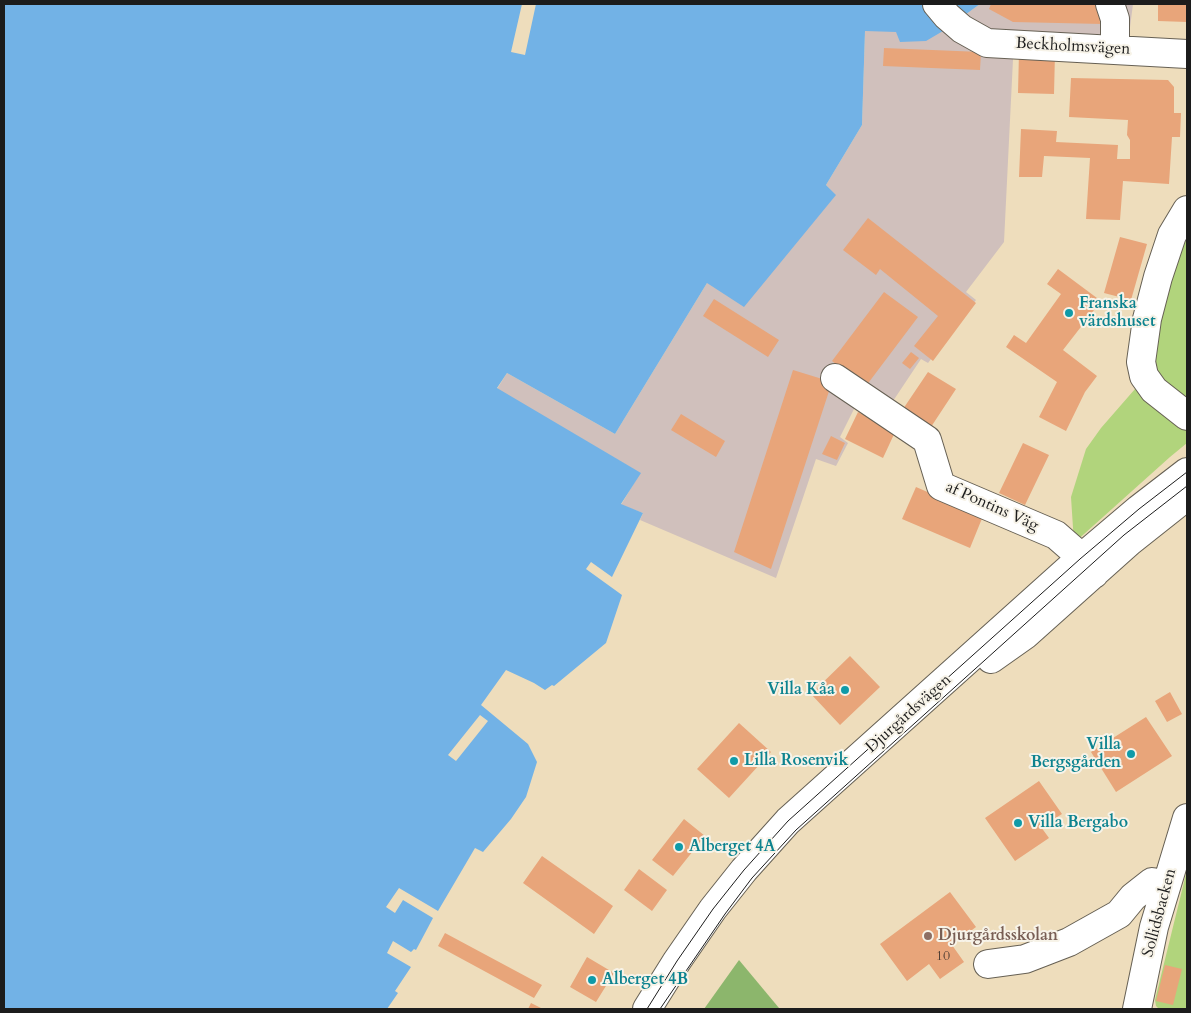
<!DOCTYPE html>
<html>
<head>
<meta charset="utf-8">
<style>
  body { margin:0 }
  #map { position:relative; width:1191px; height:1013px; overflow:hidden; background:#eeddbc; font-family:Cardo,serif }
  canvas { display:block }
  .frame { position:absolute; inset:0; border:5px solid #1c1c1c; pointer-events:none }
</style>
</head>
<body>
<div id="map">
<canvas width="1191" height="1013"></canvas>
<div class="frame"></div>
</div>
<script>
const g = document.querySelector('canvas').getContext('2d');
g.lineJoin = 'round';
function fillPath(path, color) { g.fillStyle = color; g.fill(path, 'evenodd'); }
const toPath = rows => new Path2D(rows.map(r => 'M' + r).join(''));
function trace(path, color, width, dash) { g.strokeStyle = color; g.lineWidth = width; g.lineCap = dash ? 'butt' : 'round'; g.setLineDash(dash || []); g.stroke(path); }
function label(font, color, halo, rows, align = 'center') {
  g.font = font + ' Cardo,serif'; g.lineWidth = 4; g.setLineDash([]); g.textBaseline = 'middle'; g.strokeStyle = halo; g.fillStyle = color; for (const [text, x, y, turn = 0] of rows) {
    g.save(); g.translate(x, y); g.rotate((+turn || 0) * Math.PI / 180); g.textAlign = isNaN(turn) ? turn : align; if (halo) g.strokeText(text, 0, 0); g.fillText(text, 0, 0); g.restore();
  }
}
const industrial = toPath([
  [980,4,1133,4,1128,43,1014,39,1004,242,966,292,976,300,928,363,921,359,891,404,855,407,840,437,848,443,836,466,816,459,776,578,640,520,643,513,621,505,640,473,497,389,507,373,615,434,707,283,807,229,835,195,826,185,862,125,865,31,943,31]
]);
const green = toPath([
  [1187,226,1187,443,1170,457,1074,543,1071,497,1086,449,1101,428,1135,389,1148,359],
  [1187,870,1187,1009,1159,1009,1156,1006,1155,1000]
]);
const forest = toPath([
  [739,960,779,1008,779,1009,704,1009]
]);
const water = toPath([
  [4,4,980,4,943,31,926,41,900,42,896,32,865,31,862,125,826,185,836,195,744,307,707,283,615,434,507,373,497,388,641,473,621,504,643,513,612,577,591,562,586,569,622,595,606,643,554,686,552,685,545,690,534,683,506,670,481,705,528,744,537,762,526,797,511,819,483,852,475,848,438,911,399,888,386,907,395,913,403,900,433,918,416,950,414,949,411,952,393,941,387,953,411,967,395,991,398,993,387,1009,4,1009]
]);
const pier = toPath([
  [522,4,536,4,525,55,511,52],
  [480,715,488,721,456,761,448,755]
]);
const building = toPath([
  [991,4,1099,4,1103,24,1013,22,989,9],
  [1158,4,1187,4,1187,22,1158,21],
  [884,48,981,52,980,70,883,66],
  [1019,52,1055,53,1054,94,1018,93],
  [1071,78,1168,80,1174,87,1174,113,1181,113,1180,137,1172,137,1169,184,1123,181,1120,220,1086,219,1090,158,1044,156,1042,177,1019,177,1021,129,1057,131,1056,142,1118,145,1117,159,1130,159,1130,140,1127,135,1128,120,1069,117],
  [868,218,976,303,933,361,914,346,938,316,880,269,876,275,843,250],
  [1120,237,1147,244,1131,300,1104,293],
  [1058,269,1101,301,1063,350,1097,376,1085,392,1066,431,1039,417,1057,382,1006,347,1014,335,1026,343,1061,294,1047,284],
  [884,292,918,317,866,386,832,361],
  [714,299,779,340,768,357,703,316],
  [911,352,919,358,910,369,902,363],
  [793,370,832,382,771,569,734,552],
  [928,372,956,389,929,430,901,412],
  [858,412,896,430,883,458,845,439],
  [681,414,725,441,716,457,671,430],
  [831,436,845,443,837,460,822,454],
  [1023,443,1049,455,1025,505,999,493],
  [916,487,983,516,970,548,902,519],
  [850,656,880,687,840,725,811,694],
  [1170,692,1182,714,1167,722,1155,701],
  [1146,717,1172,756,1116,792,1091,752],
  [739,723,771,752,729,798,697,769],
  [1039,781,1062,814,1041,827,1049,838,1015,861,985,818],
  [684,819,705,836,673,876,652,860],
  [542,856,613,906,594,934,523,883],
  [639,869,667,890,652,911,624,890],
  [950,892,976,927,952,945,964,962,940,979,929,964,907,981,880,944],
  [445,933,542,985,534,998,438,946],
  [587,957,614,973,596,1002,570,987],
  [1165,965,1182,969,1173,1005,1156,1001],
  [531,1003,543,1009,528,1009]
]);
const minor = toPath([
  [937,4,947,16,962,29,987,43,1187,54],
  [1110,4,1115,19,1115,49],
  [1187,210,1172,235,1158,277,1147,319,1141,362,1144,376,1154,390,1187,416],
  [835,378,927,440,941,486,1056,535,1072,549,1094,574],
  [991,659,1025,635,1129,542,1187,496],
  [988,964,1025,959,1069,942,1119,914,1133,897,1152,882,1166,886],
  [647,1009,677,961,713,909,744,870,788,821,1080,559,1139,509,1187,472],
  [1137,1009,1154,927,1187,818]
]);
const tram = toPath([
  [647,1009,677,961,713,909,744,870,788,821,1080,559,1139,509,1187,472],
  [660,1009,725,914,752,878,796,830,1124,535,1187,486]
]);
const markers = [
  [1069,313,5,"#0f9aa8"],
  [845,690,5,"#0f9aa8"],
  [1131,754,5,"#0f9aa8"],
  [734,761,5,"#0f9aa8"],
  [1018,823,5,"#0f9aa8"],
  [679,847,5,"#0f9aa8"],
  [928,936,5,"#8d6e63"],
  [592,980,5,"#0f9aa8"]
];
const numberNames = [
  ["10",943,957]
];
const streetNames = [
  ["Beckholmsvägen",1073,47,3],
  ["af Pontins Väg",992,507,24],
  ["Djurgårdsvägen",909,714,-42],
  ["Sollidsbacken",1160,913,-75]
];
const cultureNames = [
  ["Franska",1079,304],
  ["värdshuset",1079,322],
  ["Villa Kåa",835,690,"right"],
  ["Villa",1121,745,"right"],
  ["Bergsgården",1121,763,"right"],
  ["Lilla Rosenvik",744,761],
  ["Villa Bergabo",1028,823],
  ["Alberget 4A",689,847],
  ["Alberget 4B",602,980]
];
const educationNames = [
  ["Djurgårdsskolan",938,936]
];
fillPath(industrial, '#d0c0bc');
fillPath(green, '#b1d47c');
fillPath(forest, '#8cb66c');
fillPath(water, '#72b2e6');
fillPath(pier, '#eeddbc');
fillPath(building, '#e8a57a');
trace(minor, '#666054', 30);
trace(minor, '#fff', 28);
trace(tram, '#1c1c1c', 1);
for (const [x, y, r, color] of markers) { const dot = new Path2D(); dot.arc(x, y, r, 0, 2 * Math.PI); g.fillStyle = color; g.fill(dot); trace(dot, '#f7f3e8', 2); }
label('14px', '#4f3e34', null, numberNames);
label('16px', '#1c1c1c', '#f7f3e8', streetNames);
label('bold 16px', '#0d838f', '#f7f3e8', cultureNames, 'left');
label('bold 16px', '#785e54', '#f7f3e8', educationNames, 'left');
</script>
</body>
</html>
